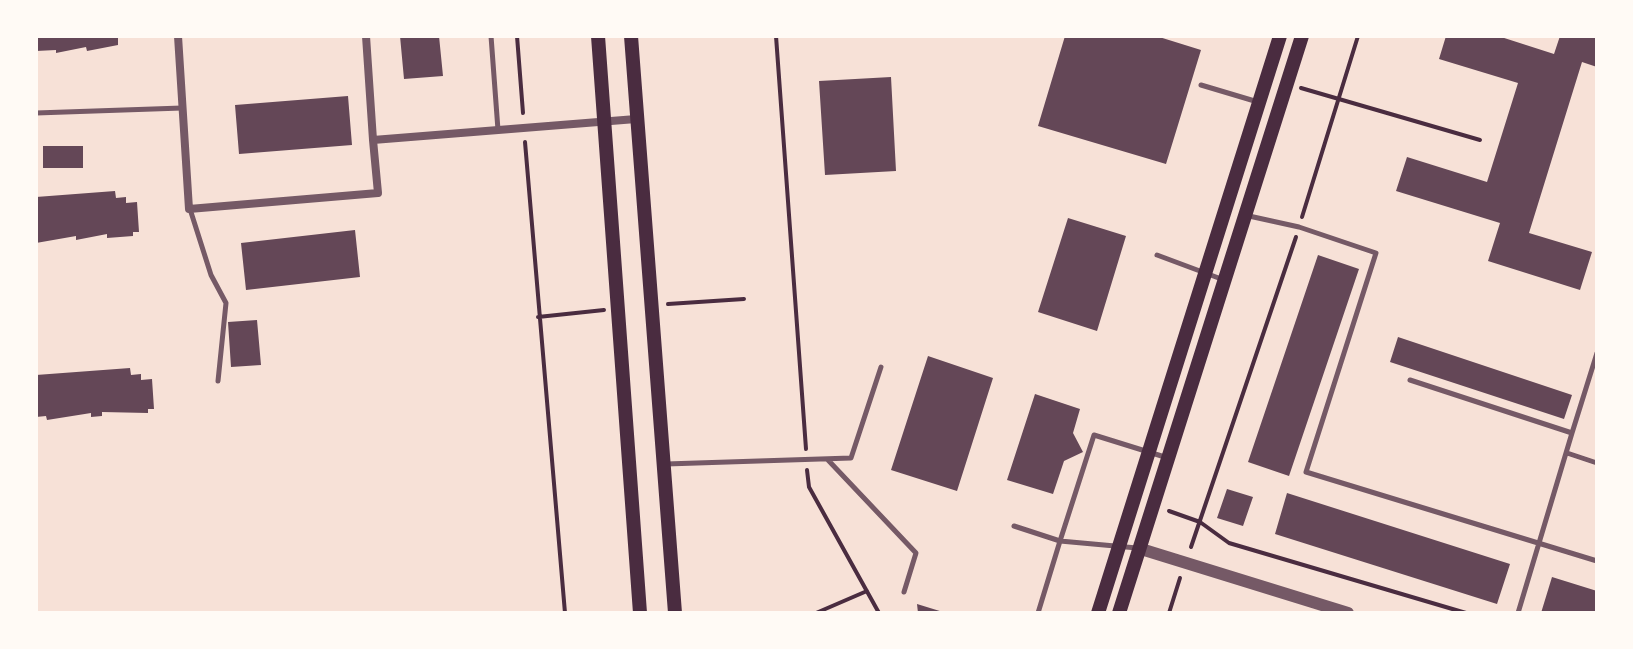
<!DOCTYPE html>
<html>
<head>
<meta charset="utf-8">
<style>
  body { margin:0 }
  #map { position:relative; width:1633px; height:649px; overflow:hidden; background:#f7e1d7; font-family:Overpass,sans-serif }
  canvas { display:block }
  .frame { position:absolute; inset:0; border:38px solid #fffaf5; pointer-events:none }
</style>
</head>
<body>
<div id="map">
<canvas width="1633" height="649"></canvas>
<div class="frame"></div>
</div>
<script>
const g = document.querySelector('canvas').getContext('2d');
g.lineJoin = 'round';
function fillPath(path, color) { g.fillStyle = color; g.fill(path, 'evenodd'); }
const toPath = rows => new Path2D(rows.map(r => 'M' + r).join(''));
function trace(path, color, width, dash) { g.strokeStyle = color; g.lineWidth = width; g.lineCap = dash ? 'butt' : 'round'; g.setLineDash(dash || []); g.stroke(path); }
const building = toPath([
  [36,36,118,36,118,45,87,51,86,47,56,53,56,50,36,51],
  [400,36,439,36,443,76,404,79],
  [1065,36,1156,36,1201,50,1166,164,1038,126],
  [1446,36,1498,36,1554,54,1560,36,1597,36,1597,67,1582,62,1529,233,1592,252,1580,290,1488,261,1500,223,1396,191,1407,157,1487,182,1518,83,1439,59],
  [891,77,896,171,825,175,819,81],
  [348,96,352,145,239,154,235,105],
  [43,146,83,146,83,168,43,168],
  [115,191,116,198,126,197,126,203,137,202,139,232,133,232,133,236,107,238,107,234,76,240,76,236,36,243,36,197],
  [1068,218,1126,236,1097,331,1038,312],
  [355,230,360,277,246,290,241,243],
  [1318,255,1359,269,1289,476,1248,462],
  [257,320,261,365,231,367,228,322],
  [1398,337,1572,395,1564,419,1390,362],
  [928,356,993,378,957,491,891,470],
  [130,368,131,375,141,374,141,380,152,379,154,409,148,409,148,413,102,412,102,416,91,417,91,413,47,420,46,416,36,417,36,375],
  [1035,394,1080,409,1073,433,1083,452,1064,461,1053,494,1007,480],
  [1227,489,1253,497,1243,526,1217,518],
  [1287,493,1510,564,1497,604,1275,534],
  [1552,577,1597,591,1597,613,1541,613],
  [917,604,943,612,943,613,918,613]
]);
const path = toPath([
  [517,36,523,113],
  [776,36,806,449],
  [1301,88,1480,140],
  [525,142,565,613],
  [1302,217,1358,36],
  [668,304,744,299],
  [538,317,604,310],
  [807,470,809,487,879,613],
  [1169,511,1200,522,1229,543,1466,613],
  [1191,547,1296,237],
  [816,613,867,591],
  [1169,613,1180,578]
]);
const service = toPath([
  [491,36,498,130],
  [1201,85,1258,102],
  [36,113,182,108],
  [190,209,211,275,226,303,218,381],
  [1249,216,1299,227,1376,253,1306,472,1597,561],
  [1157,255,1224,280],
  [1410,380,1572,433,1518,613],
  [1572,433,1597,353],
  [1567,453,1597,463],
  [828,460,916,553,904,592],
  [666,464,851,458,881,367],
  [1014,526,1060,541,1038,613],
  [1137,548,1060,541,1094,435,1168,458]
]);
const minor = toPath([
  [178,36,189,209,378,193,373,140,636,119],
  [366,36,373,140]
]);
const tertiary = toPath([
  [1141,549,1348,613]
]);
const secondary = toPath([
  [598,36,640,613],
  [631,36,675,613],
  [1098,613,1280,36],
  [1119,613,1302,36]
]);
fillPath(building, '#644757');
trace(path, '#4a2c40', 4);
trace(service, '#755966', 5);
trace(minor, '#755966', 8);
trace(tertiary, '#755966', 12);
trace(secondary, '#4a2c40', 14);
</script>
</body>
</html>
